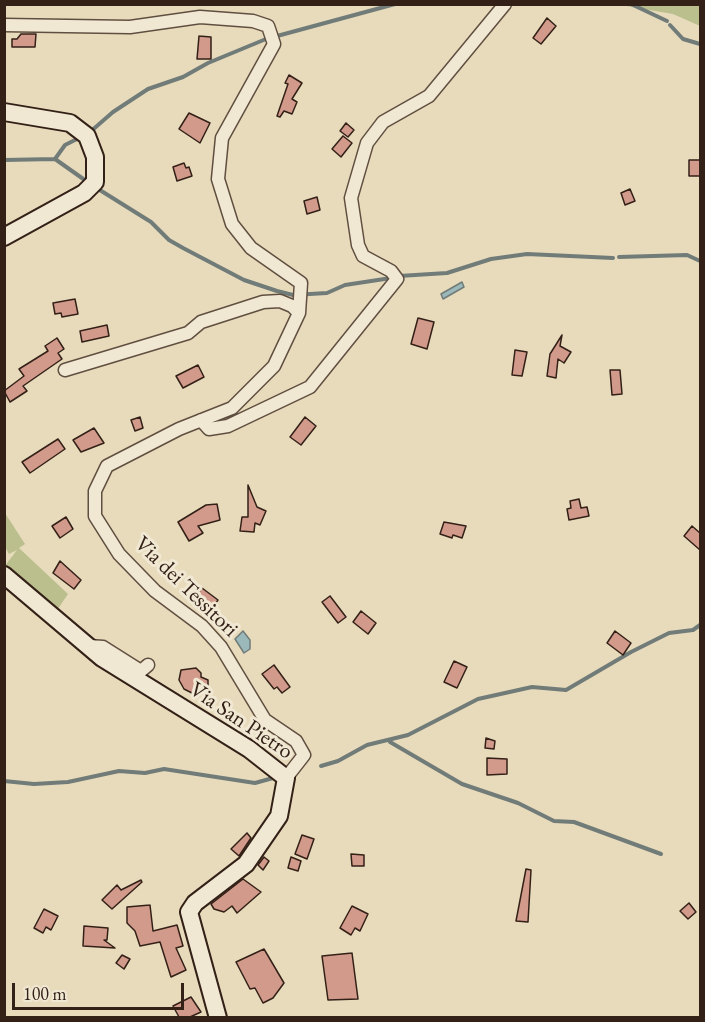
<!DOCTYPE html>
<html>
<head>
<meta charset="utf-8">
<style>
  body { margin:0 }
  #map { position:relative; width:705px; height:1022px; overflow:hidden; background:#e8dbbc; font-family:"EB Garamond",serif }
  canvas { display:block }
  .frame { position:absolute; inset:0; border:6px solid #332017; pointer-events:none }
  .scale { position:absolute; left:12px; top:983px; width:172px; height:27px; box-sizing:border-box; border:3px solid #332017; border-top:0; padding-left:8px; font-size:18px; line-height:21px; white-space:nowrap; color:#332017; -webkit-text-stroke:4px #f0e8d3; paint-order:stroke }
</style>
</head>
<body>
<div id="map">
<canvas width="705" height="1022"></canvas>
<div class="frame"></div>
<div class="scale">100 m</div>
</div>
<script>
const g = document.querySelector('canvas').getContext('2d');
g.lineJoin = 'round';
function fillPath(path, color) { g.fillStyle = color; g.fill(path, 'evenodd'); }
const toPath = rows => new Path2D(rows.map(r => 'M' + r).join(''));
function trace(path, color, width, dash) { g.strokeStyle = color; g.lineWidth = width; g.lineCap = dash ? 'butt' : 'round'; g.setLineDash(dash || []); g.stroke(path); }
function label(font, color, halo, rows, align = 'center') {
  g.font = font + ' "EB Garamond",serif'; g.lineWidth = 6; g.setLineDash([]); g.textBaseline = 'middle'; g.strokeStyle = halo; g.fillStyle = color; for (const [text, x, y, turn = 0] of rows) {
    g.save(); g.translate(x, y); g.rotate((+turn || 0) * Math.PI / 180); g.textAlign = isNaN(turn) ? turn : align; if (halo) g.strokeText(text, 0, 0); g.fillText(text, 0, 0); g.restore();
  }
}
const green = toPath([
  [620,5,700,5,700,26,673,14],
  [5,513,25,544,19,548,68,594,53,616,5,575,4,567,17,550,9,554,5,547]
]);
const water = toPath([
  [462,282,464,287,443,299,441,294,462,282],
  [243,631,250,640,250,649,244,653,235,639,243,631]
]);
const stream = toPath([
  [631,4,667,21],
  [670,25,683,39,700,44],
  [90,132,113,112,148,89,183,77,208,63,266,39,395,4],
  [55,159,65,145,81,137],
  [4,160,55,159,89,183],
  [95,187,151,222,169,240,183,248,244,280,277,291,293,295,327,293,345,285,391,278],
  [619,257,687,255,700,261],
  [399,276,447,273,491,259,527,254,613,258],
  [390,742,462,784,518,803,554,821,574,822,661,854],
  [321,766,338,761,367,745,408,735,478,699,532,687,566,690,631,652,669,633,693,630,700,625],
  [4,781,34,784,68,782,119,771,145,773,164,769,255,783,273,778]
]);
const building = toPath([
  [547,18,556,26,541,44,533,38,547,18],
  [21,34,36,34,35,47,12,47,12,39,17,39,21,34],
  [199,36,211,37,211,59,197,59,199,36],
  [289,75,302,83,292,99,297,102,292,114,284,111,280,117,277,116,288,84,285,83,289,75],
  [189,113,210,123,200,143,179,129,189,113],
  [346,123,354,130,348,137,340,131,346,123],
  [343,136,352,143,341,157,332,149,343,136],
  [689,160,700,160,700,176,689,176,689,160],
  [184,163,186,168,189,167,192,176,177,181,173,167,184,163],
  [630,189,635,201,625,205,621,193,630,189],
  [317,197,320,210,307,214,304,201,317,197],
  [75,299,78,314,62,317,61,313,55,314,53,303,75,299],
  [418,318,434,322,427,349,411,344,418,318],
  [107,325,109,336,82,342,80,331,107,325],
  [562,335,560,346,571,352,564,363,558,359,556,378,547,376,550,354,562,335],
  [57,338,64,349,58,353,62,359,23,386,27,391,10,402,4,391,24,376,19,369,48,351,45,346,57,338],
  [515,350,527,352,522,376,512,375,515,350],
  [198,365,204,377,183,388,176,376,198,365],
  [610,370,620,370,622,394,612,395,610,370],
  [140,417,143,428,135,431,131,420,140,417],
  [305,417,316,426,301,445,290,437,305,417],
  [94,428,104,443,81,452,73,440,94,428],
  [58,439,65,449,30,473,22,462,58,439],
  [248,485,257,507,266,511,260,525,255,523,254,532,240,531,242,517,248,517,248,485],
  [579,499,581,508,587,507,589,516,569,520,567,509,571,508,570,501,579,499],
  [217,504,220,520,198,526,203,533,189,541,178,522,206,505,217,504],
  [66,517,73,529,60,538,52,526,66,517],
  [444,522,466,526,462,538,453,535,452,538,440,534,444,522],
  [692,526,700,533,700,550,684,536,692,526],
  [60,561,81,580,74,589,53,573,60,561],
  [202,588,218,600,210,611,195,597,202,588],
  [330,596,346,617,338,623,322,602,330,596],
  [361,611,376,623,368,634,353,622,361,611],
  [615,631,631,643,623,655,607,643,615,631],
  [454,661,467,667,457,688,444,682,454,661],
  [274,665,290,687,282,693,277,687,274,689,262,674,274,665],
  [196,668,201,673,201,677,208,680,208,690,198,696,184,689,179,680,181,670,196,668],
  [486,738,495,741,494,749,485,748,486,738],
  [487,758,507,759,507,774,487,775,487,758],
  [247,833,251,838,239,856,231,849,247,833],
  [302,835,314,839,307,859,295,854,302,835],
  [351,854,364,855,364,866,352,866,351,854],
  [264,857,269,861,263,870,258,865,264,857],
  [291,857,301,861,298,871,288,868,291,857],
  [526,869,531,870,528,922,516,921,526,869],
  [243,879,261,892,237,913,232,906,224,912,214,909,211,904,243,879],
  [141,880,142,882,112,909,102,900,117,885,121,890,141,880],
  [689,903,696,912,688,919,680,911,689,903],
  [150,905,153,931,177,925,183,946,176,948,186,970,171,977,160,942,140,946,135,931,127,923,127,907,150,905],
  [352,906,368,914,360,931,355,928,351,935,340,928,352,906],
  [44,909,58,916,51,930,46,927,43,933,34,928,44,909],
  [84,926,108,928,107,940,104,940,115,948,83,946,84,926],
  [264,949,284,983,273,998,263,1003,255,988,250,989,236,962,264,949],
  [352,953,358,999,328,1000,322,956,352,953],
  [122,955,130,959,124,969,116,963,122,955],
  [191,997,201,1012,190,1017,179,1017,173,1006,191,997]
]);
const street = toPath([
  [4,25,130,27,200,17,253,21,268,26,274,44,222,138,218,179,232,224,251,248,301,283,299,313,274,366,232,408,179,429,107,466,95,491,95,516,119,554,155,591,202,626,221,647,265,720,296,741,304,755,286,778],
  [65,370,188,333,201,322,263,302,280,301,292,306,299,313],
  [201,420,209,429,228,426,310,387,397,279,391,271,363,256,358,245,351,198,367,143,383,122,429,96,505,4],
  [89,646,103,647,141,671,148,665]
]);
const secondary = toPath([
  [4,112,70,123,87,136,95,157,95,182,84,193,4,237],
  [4,575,102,658,249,749,286,778,279,816,246,864,195,903,189,912,218,1018]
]);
const streetNames = [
  ["Via dei Tessitori",186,587,44],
  ["Via San Pietro",241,721,34]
];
fillPath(green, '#babf8d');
fillPath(water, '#9bb9ba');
trace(water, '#717c79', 1.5);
trace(stream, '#717c79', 4);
fillPath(building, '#d29a8a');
trace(building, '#332017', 1.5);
trace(street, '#604f40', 15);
trace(secondary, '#332017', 20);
trace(street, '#f0e8d3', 12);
trace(secondary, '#f0e8d3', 16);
label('22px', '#332017', '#f0e8d3', streetNames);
</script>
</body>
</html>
